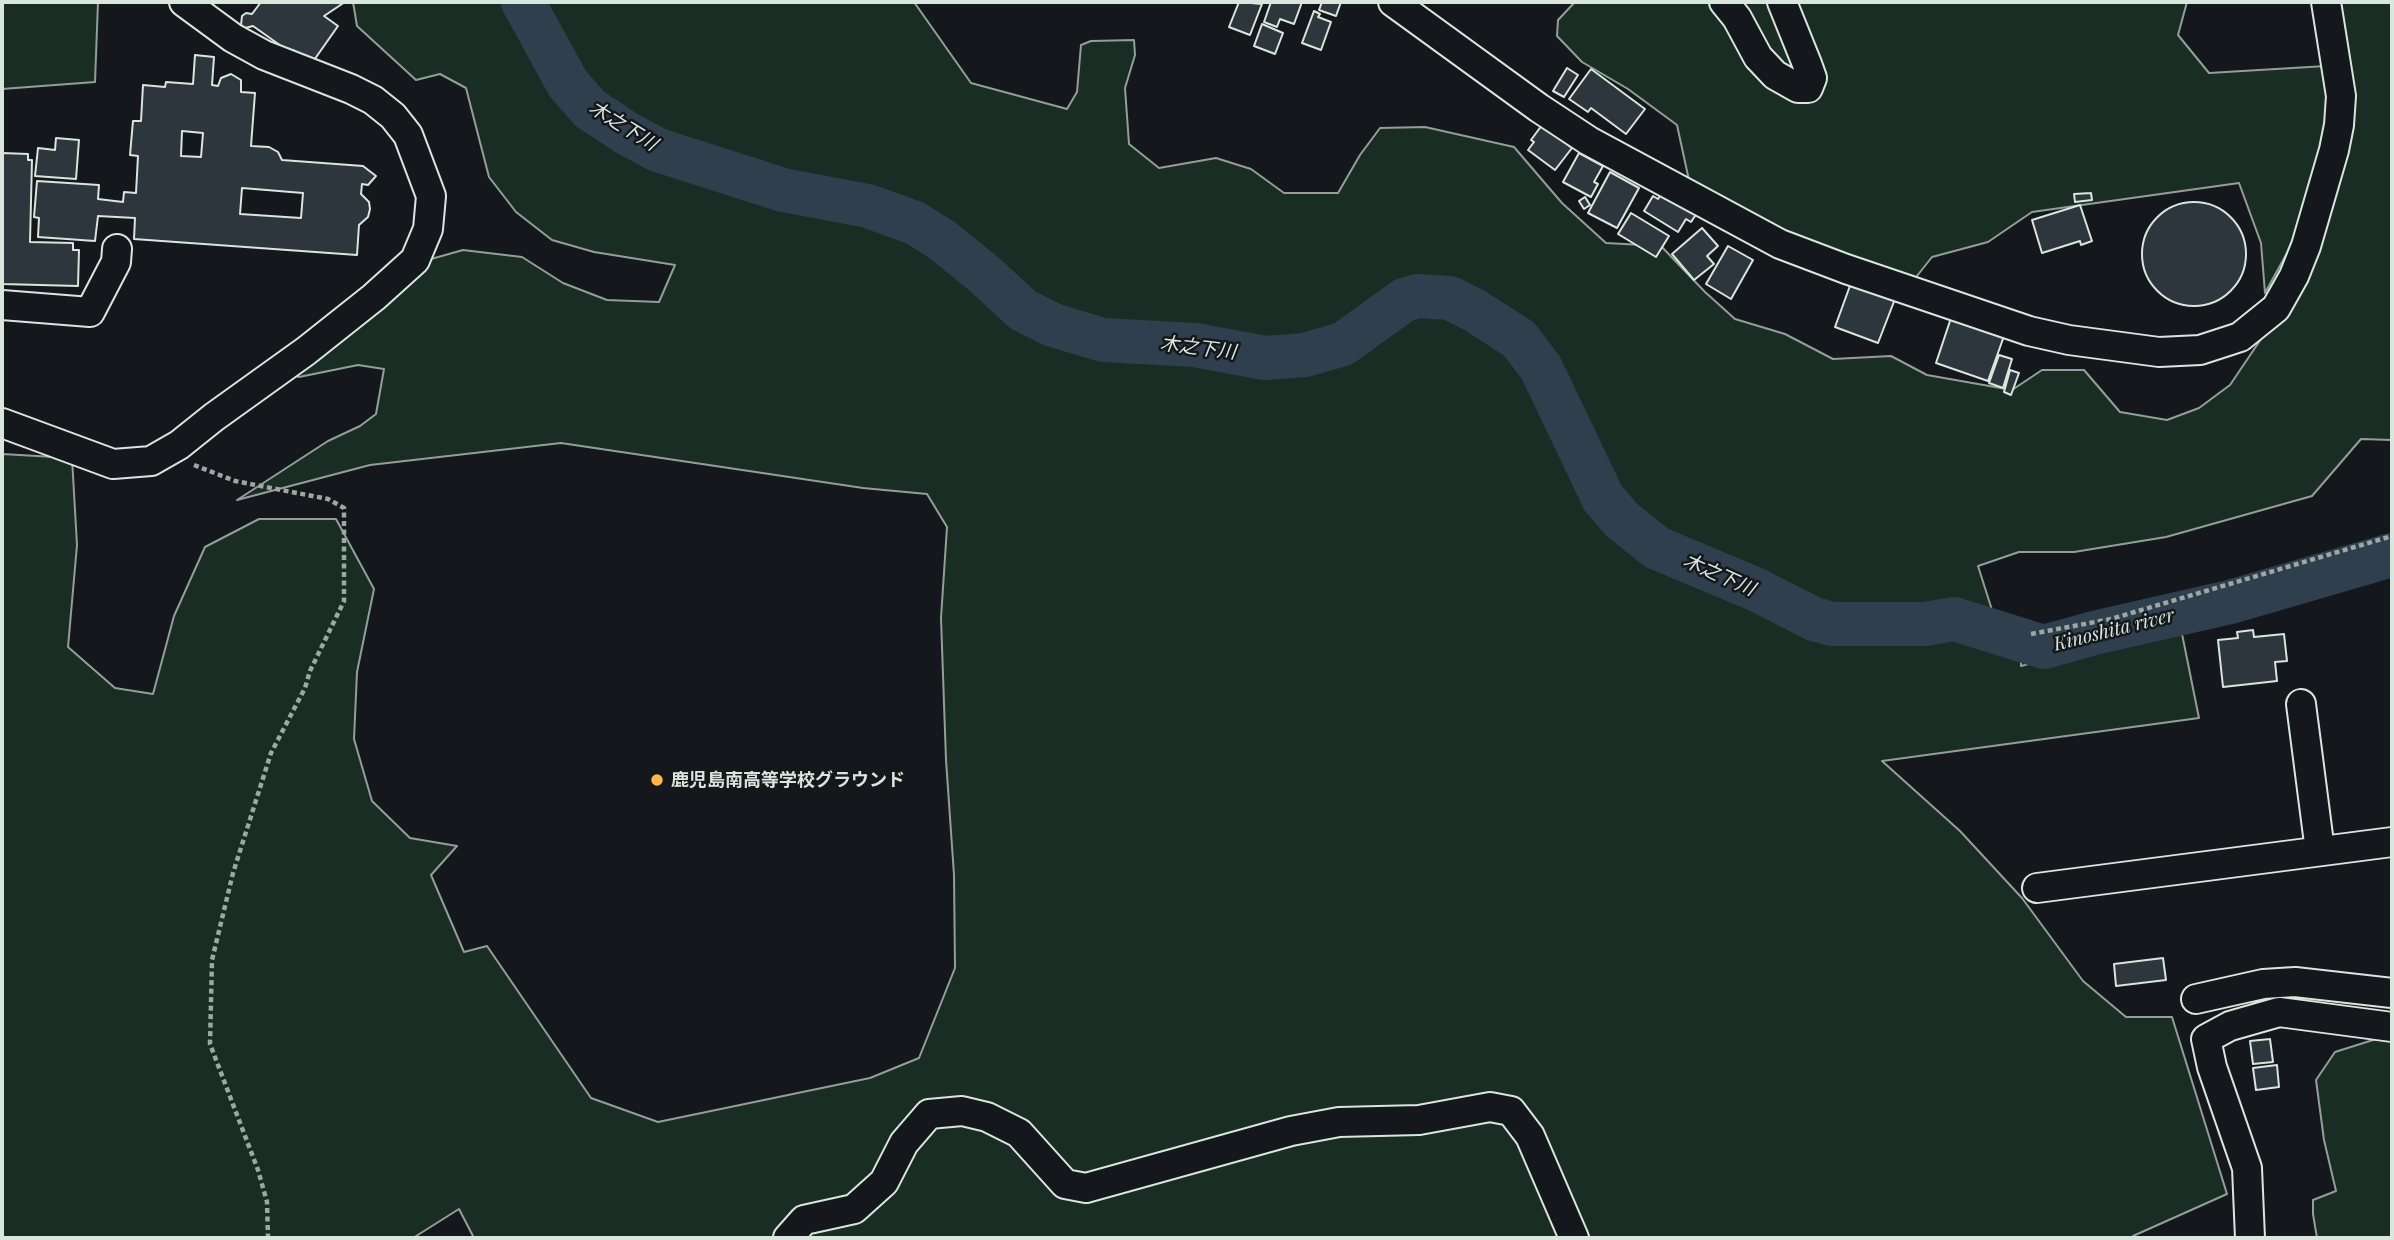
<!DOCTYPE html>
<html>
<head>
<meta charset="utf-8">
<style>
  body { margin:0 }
  #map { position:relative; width:2394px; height:1240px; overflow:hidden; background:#14181c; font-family:"Playfair Display",serif }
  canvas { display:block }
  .frame { position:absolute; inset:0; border:4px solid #d8e6dc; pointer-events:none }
</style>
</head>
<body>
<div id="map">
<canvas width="2394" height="1240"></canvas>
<div class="frame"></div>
</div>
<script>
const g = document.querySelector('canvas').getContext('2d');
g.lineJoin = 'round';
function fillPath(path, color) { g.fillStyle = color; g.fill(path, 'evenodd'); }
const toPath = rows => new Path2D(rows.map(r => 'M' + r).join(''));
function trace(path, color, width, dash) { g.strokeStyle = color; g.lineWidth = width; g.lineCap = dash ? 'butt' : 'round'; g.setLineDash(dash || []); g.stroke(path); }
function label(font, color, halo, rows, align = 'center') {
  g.font = font + ' "Playfair Display","Noto Sans JP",serif'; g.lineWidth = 5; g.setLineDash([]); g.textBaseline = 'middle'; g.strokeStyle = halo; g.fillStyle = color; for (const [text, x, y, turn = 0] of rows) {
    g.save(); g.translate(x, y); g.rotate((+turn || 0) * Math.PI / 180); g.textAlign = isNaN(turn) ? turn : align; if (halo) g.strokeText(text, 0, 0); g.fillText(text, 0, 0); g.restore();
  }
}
const green = toPath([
  [2,2,98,2,95,82,2,89,2,2],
  [353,2,914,2,971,83,1067,109,1077,92,1081,45,1091,41,1134,40,1135,55,1125,88,1129,144,1159,168,1216,158,1251,169,1284,193,1338,193,1360,155,1380,128,1425,127,1514,147,1562,203,1606,243,1661,246,1705,292,1735,319,1785,334,1833,359,1891,356,1927,375,2012,390,2042,370,2084,370,2120,412,2167,420,2199,408,2230,385,2261,339,2294,306,2312,259,2337,2,2392,2,2392,440,2361,439,2312,496,2166,537,2074,552,2019,552,1978,566,2000,635,2021,639,2021,666,2180,624,2199,718,1882,761,1960,831,2022,898,2083,981,2126,1017,2172,1017,2227,1194,2133,1236,2133,1238,474,1238,459,1209,413,1238,2,1238,2,454,72,458,77,545,68,647,115,688,153,694,174,616,205,547,259,519,336,519,374,589,357,672,354,739,372,801,410,838,457,846,431,875,464,952,487,946,591,1098,658,1122,870,1078,919,1058,955,968,954,875,946,760,941,618,947,527,927,494,863,488,561,443,370,465,237,500,328,441,360,426,376,414,384,369,358,365,299,377,287,373,424,261,463,250,522,257,563,283,607,300,659,302,675,265,594,252,552,240,516,212,489,177,466,88,440,74,416,80,357,26,353,2],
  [1575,2,2187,2,2178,35,2209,73,2326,66,2330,105,2312,198,2287,253,2265,293,2261,243,2239,183,2032,212,1988,242,1932,257,1913,281,1788,237,1690,185,1677,125,1628,89,1582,62,1557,36,1558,20,1575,2],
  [2392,1034,2392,1238,2317,1238,2313,1214,2313,1200,2336,1191,2324,1140,2316,1080,2335,1052,2392,1034]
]);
const river = toPath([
  [523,2,568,84,590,109,628,134,658,150,783,190,868,206,915,223,942,240,984,274,1023,310,1053,325,1103,340,1195,345,1265,358,1305,355,1343,344,1404,300,1418,296,1450,298,1474,310,1519,339,1541,368,1603,498,1622,520,1657,548,1755,589,1814,619,1832,624,1925,624,1954,619,2044,647,2094,633,2230,602,2392,555]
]);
const building = toPath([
  [261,2,345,2,324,16,338,26,312,63,293,50,291,53,253,26,245,28,241,25,242,16,246,13,252,14,261,2],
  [1239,2,1262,4,1250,35,1229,27,1239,2],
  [1271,2,1302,2,1294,24,1280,19,1277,27,1264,22,1271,2],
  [1322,2,1341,2,1336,16,1319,10,1322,2],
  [1314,11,1320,14,1318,17,1331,22,1321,50,1302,43,1314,11],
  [1262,24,1283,33,1275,54,1254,46,1262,24],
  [195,55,214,57,212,85,218,86,221,78,231,74,241,80,241,92,255,93,251,146,269,147,278,152,282,160,363,166,376,176,368,185,362,184,361,194,369,202,370,209,368,217,359,225,357,255,134,239,135,218,98,216,95,241,38,237,39,218,34,217,37,181,99,185,98,199,123,202,124,192,136,193,138,156,130,155,133,121,141,121,143,85,165,87,166,82,193,84,195,55],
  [182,131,203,133,201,157,181,156,182,131],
  [242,188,303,193,301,218,240,214,242,188],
  [1567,68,1578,75,1564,97,1553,91,1567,68],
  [1591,69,1645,109,1626,134,1591,108,1588,112,1569,99,1591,69],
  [1542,125,1572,148,1555,170,1528,150,1534,142,1531,140,1542,125],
  [56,138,79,140,76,179,35,176,38,148,55,150,56,138],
  [2,153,28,154,28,160,32,160,30,242,73,243,73,250,79,250,78,286,2,284,2,153],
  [1579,153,1603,166,1594,182,1598,184,1591,197,1563,182,1579,153],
  [1610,172,1639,188,1617,228,1588,213,1610,172],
  [1662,193,1697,213,1691,222,1686,219,1678,232,1644,211,1653,196,1658,199,1662,193],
  [2091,193,2092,200,2075,202,2074,194,2091,193],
  [1585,197,1590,205,1584,209,1579,201,1585,197],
  '2142 254a52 52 0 1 1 104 0a52 52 0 1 1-104 0Z',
  [2080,205,2092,241,2081,245,2080,241,2042,253,2032,220,2080,205],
  [1631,213,1669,236,1656,257,1618,234,1631,213],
  [1702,228,1718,246,1707,256,1714,264,1694,280,1672,254,1702,228],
  [1728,246,1753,260,1731,299,1706,284,1728,246],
  [1851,283,1895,299,1878,343,1835,327,1851,283],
  [1951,318,2004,336,1988,381,1936,363,1951,318],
  [1999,355,2012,359,2003,388,1989,383,1999,355],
  [2010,370,2019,373,2011,395,2004,392,2010,370],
  [2253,630,2254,637,2284,634,2287,661,2275,662,2277,681,2223,687,2218,640,2238,638,2237,632,2253,630],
  [2163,958,2166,980,2116,986,2114,964,2163,958],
  [2270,1039,2273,1062,2253,1064,2250,1041,2270,1039],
  [2277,1065,2279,1087,2256,1090,2253,1068,2277,1065]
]);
const path = toPath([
  [194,465,235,481,328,499,344,508,344,601,310,671,305,688,271,753,233,873,212,960,210,1044,258,1170,267,1202,268,1238],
  [2031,634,2111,619,2392,536]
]);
const minor = toPath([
  [1393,2,1539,108,1589,141,1780,244,1846,269,2029,331,2069,340,2159,352,2200,350,2240,337,2276,308,2294,276,2306,246,2334,150,2339,125,2341,96,2326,2],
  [1724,2,1737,18,1758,57,1775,75,1798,88,1808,88,1812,78,1807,64,1782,2],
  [2,305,90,312,116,262,117,249],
  [2,423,113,464,151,461,179,445,214,417,306,351,374,297,415,260,428,229,431,196,408,135,393,116,373,100,351,89,264,55,233,38,184,2],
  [2301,704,2320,851],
  [2037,888,2392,842],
  [2196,999,2263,984,2295,982,2392,993],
  [788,1238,804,1220,854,1209,884,1182,904,1143,929,1114,962,1111,987,1117,1019,1133,1065,1184,1086,1188,1291,1131,1339,1122,1419,1120,1490,1107,1511,1111,1530,1136,1574,1238],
  [2250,1238,2247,1168,2212,1067,2206,1039,2230,1026,2279,1012,2392,1027]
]);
const markers = [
  [657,780,7,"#ffb74d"]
];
const poiNames = [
  ["鹿児島南高等学校グラウンド",671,780]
];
const waterNames = [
  ["木之下川",623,126,32],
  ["木之下川",1198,348,7],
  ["木之下川",1719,575,24],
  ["Kinoshita river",2114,630,-14]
];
fillPath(green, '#1a2d24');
trace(green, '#939e99', 2);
trace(river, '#2f3f4d', 44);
fillPath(building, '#2c363c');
trace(building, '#d8e6dc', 2);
trace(minor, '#d8e6dc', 32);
trace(path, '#9da8a2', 4.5, [5, 3.5]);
trace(minor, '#14181c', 28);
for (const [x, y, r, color] of markers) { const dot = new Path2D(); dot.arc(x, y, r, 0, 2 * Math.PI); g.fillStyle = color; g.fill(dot); trace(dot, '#14181c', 2.5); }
label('bold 18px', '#d8e6dc', '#14181c', poiNames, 'left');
label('italic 19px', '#d8e6dc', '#14181c', waterNames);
</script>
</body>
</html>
